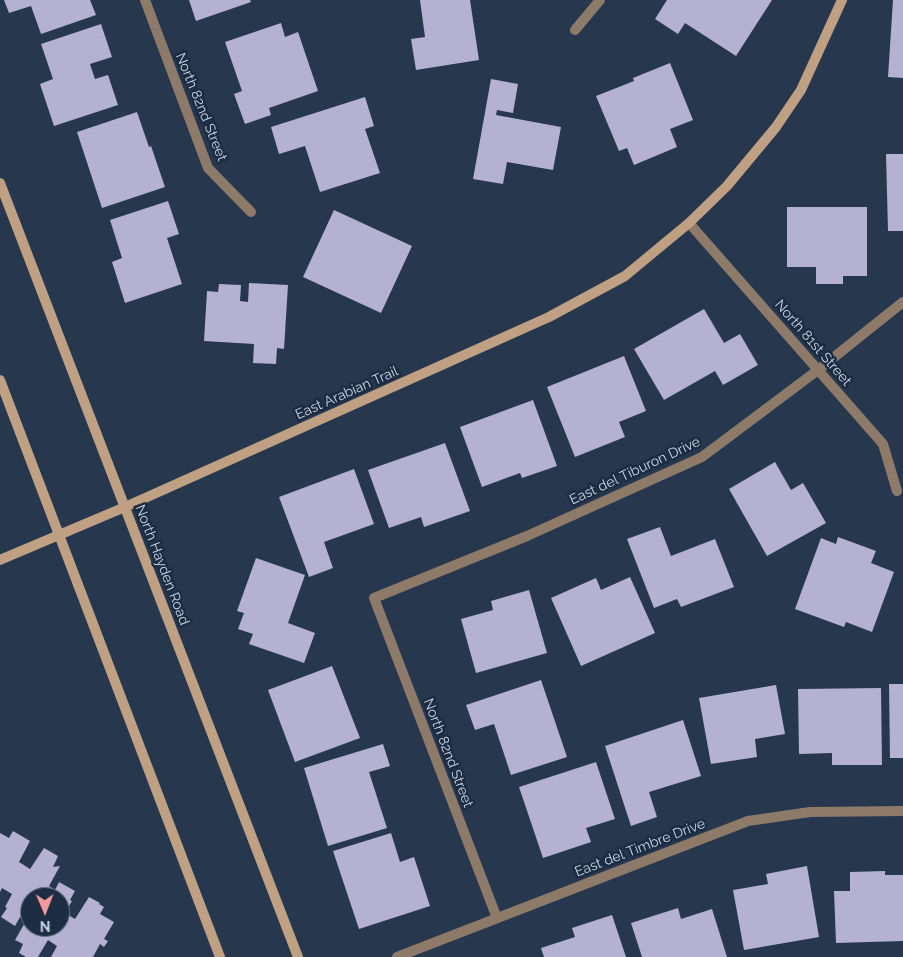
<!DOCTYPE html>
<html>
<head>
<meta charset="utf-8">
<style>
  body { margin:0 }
  #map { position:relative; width:903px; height:957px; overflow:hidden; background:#26374e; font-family:Raleway,sans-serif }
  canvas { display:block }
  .north { position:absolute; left:20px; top:887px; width:50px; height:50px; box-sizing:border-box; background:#1c2c43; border:1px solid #627083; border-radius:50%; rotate:179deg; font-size:14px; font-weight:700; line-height:20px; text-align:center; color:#cad5e4 }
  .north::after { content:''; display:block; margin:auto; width:18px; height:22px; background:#f59b9b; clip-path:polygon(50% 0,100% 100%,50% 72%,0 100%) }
</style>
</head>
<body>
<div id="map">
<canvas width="903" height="957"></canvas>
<div class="north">N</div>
</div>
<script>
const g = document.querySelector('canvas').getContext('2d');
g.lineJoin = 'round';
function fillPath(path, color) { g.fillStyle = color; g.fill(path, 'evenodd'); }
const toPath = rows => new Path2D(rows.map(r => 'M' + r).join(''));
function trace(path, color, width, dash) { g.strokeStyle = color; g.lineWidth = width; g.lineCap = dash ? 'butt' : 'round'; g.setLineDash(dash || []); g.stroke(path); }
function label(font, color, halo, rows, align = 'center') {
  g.font = font + ' Raleway,sans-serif'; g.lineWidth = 5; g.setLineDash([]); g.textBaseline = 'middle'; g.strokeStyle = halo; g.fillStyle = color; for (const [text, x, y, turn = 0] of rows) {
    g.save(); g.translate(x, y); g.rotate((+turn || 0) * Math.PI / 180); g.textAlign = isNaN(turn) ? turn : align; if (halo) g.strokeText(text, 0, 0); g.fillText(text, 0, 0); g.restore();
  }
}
const building = toPath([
  [4,0,90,0,96,15,41,34,31,6,9,13],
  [189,0,250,0,251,2,196,21],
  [420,0,470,0,479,60,416,70,411,39,425,37],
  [667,0,772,0,736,56,685,23,678,34,655,19],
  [893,0,903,0,903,78,888,77],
  [281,23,285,37,298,32,318,91,269,108,271,115,245,124,234,94,242,91,225,42],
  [101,24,112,57,90,64,95,79,108,75,118,105,54,126,40,84,53,79,41,44],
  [670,63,693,120,670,129,677,147,634,165,627,148,619,151,596,96,634,81,633,78],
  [491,79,518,84,513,113,497,110,496,115,561,127,553,170,507,162,503,184,473,179],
  [365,97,374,126,365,129,380,173,320,192,305,146,279,154,271,127],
  [137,112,149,147,151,146,165,187,102,208,77,132],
  [886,154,903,154,903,231,888,231],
  [168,201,179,234,167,238,182,284,125,303,112,262,122,258,110,220],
  [787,207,867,207,867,276,843,276,843,284,816,284,816,267,787,267],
  [334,210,412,246,381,313,303,277],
  [249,283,288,285,284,349,277,348,276,364,253,363,254,344,204,341,207,291,218,292,219,284,241,285,240,301,248,302],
  [704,309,724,343,740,334,758,365,723,385,715,371,664,400,634,349],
  [624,356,646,411,619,422,625,437,575,457,547,387],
  [533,400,557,466,522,478,520,473,482,487,460,427],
  [445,443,470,511,424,527,421,517,389,528,368,470],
  [775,462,791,490,803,483,826,523,767,556,729,489],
  [354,469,374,524,324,542,333,568,309,577,279,497],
  [660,527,671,556,715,539,734,587,681,607,677,599,654,608,627,539],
  [838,537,876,551,871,563,894,572,872,632,846,622,844,627,795,609,821,538,836,544],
  [256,558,305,575,288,623,315,633,304,663,249,644,253,634,238,629,244,613,237,611],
  [630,577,655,633,581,666,551,598,596,578,601,590],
  [529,590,547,653,476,673,461,619,493,610,491,601],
  [332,666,360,738,295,762,268,690],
  [541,680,567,757,511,775,494,724,475,730,466,705],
  [889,684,903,684,903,758,890,758],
  [776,685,785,734,755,739,757,757,711,764,699,698],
  [881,688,882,765,832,765,832,753,799,754,798,689],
  [683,720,701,776,649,792,657,817,631,826,605,746],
  [383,744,390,766,369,772,387,828,328,846,304,768],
  [596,762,615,819,586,828,591,842,543,858,519,787],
  [13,831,30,841,19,862,30,869,44,848,58,856,53,867,60,866,49,886,55,890,59,882,75,891,70,900,72,901,65,913,75,919,89,897,100,903,99,904,104,907,100,914,114,922,104,939,108,941,104,947,100,944,93,957,51,957,57,946,48,940,38,957,26,957,19,953,23,944,15,940,26,921,20,917,15,926,1,917,7,908,5,907,12,894,2,888,0,892,0,833,9,838],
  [30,897,60,897,60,927,30,927],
  [391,833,400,862,414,857,430,906,359,929,333,851],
  [807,866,819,937,744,950,733,890,768,884,766,874],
  [885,871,885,875,903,875,903,941,836,943,834,891,850,891,850,872],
  [678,908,681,919,712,909,727,957,642,957,631,923],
  [612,915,626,957,544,957,541,948,575,937,572,928]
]);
const street = toPath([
  [145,0,208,168,251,212],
  [575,30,600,0],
  [689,223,883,444,897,491],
  [497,918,374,598,527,536,702,457,818,370,903,302],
  [397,957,748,821,810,812,903,811]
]);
const secondary = toPath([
  [0,183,298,957],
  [0,380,220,957],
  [0,560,125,507,549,317,625,276,689,223,727,186,776,127,801,90,842,0]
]);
const streetNames = [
  ["North 82nd Street",201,107,68],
  ["North 81st Street",813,343,49],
  ["East Arabian Trail",347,393,-24],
  ["East del Tiburon Drive",635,471,-25],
  ["North Hayden Road",162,565,69],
  ["North 82nd Street",448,753,69],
  ["East del Timbre Drive",640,848,-21]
];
fillPath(building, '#b5b1d2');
trace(street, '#8e7a68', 10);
trace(secondary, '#c0a083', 10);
label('14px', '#cad5e4', '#1c2c43', streetNames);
</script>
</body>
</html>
